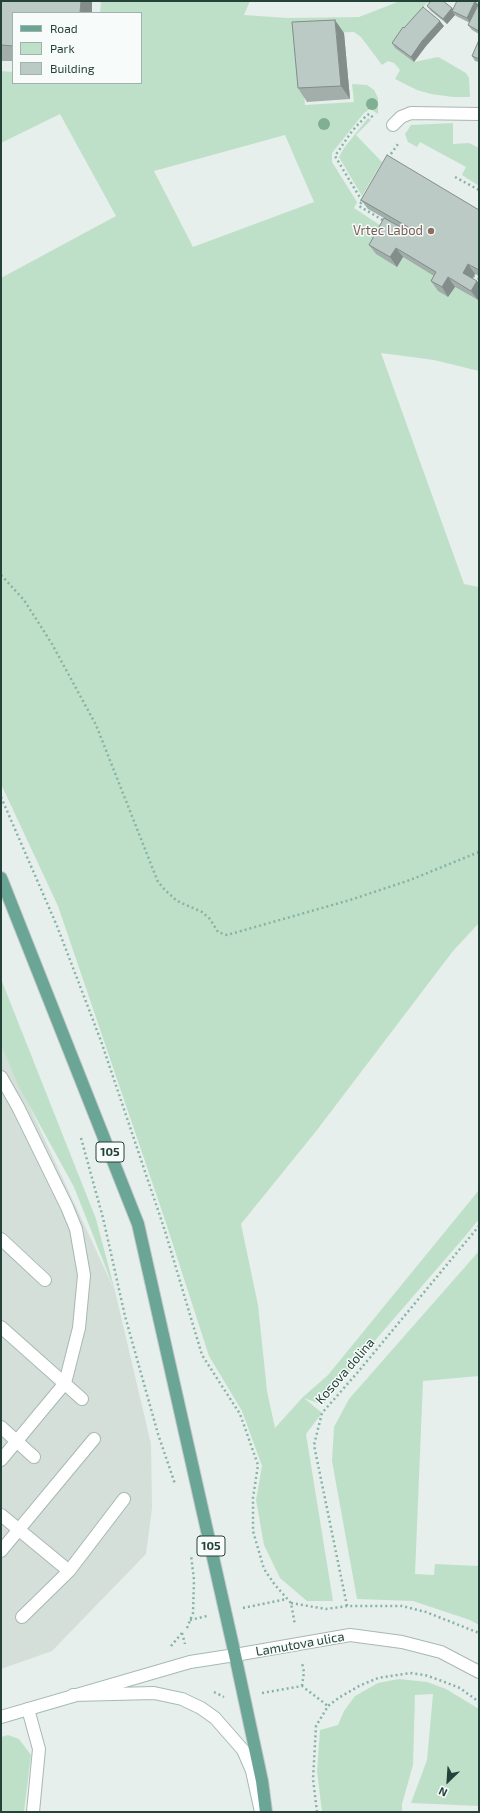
<!DOCTYPE html>
<html>
<head>
<meta charset="utf-8">
<style>
  body { margin:0 }
  #map { position:relative; width:480px; height:1813px; overflow:hidden; background:#e6efeb; font-family:"Exo 2",sans-serif }
  canvas { display:block }
  .frame { position:absolute; inset:0; border:2px solid #24423a; pointer-events:none }
  .legend { position:absolute; left:12px; top:12px; width:130px; height:72px; box-sizing:border-box; background:#f7fbf9; border:1px solid #a3b1ad; margin:0; padding:5px 7px; list-style:none; font-size:12px; color:#24423a }
  .legend li { display:flex; align-items:center; gap:8px; height:20px }
  .legend b { width:20px; border:1px solid #a3b1ad }
  .north { position:absolute; left:428px; top:1761px; width:40px; height:40px; -webkit-text-stroke:3px #f7fbf9; paint-order:stroke; rotate:205deg; font-size:11px; font-weight:700; line-height:16px; text-align:center; color:#24423a }
  .north::after { content:''; display:block; margin:auto; width:14px; height:18px; background:#24423a; clip-path:polygon(50% 0,100% 100%,50% 72%,0 100%) }
</style>
</head>
<body>
<div id="map">
<canvas width="480" height="1813"></canvas>
<div class="frame"></div>
<ul class="legend">
<li><b style="height:5px;background:#6aa596"></b>Road</li>
<li><b style="height:11px;background:#bfe0c8"></b>Park</li>
<li><b style="height:11px;background:#bbcac4"></b>Building</li>
</ul>
<div class="north">N</div>
</div>
<script>
const g = document.querySelector('canvas').getContext('2d');
g.lineJoin = 'round';
function fillPath(path, color) { g.fillStyle = color; g.fill(path, 'evenodd'); }
const toPath = rows => new Path2D(rows.map(r => 'M' + r).join(''));
function trace(path, color, width, dash) { g.strokeStyle = color; g.lineWidth = width; g.lineCap = dash ? 'butt' : 'round'; g.setLineDash(dash || []); g.stroke(path); }
function label(font, color, halo, rows, align = 'center') {
  g.font = font + ' "Exo 2",sans-serif'; g.lineWidth = 3; g.setLineDash([]); g.textBaseline = 'middle'; g.strokeStyle = halo; g.fillStyle = color; for (const [text, x, y, turn = 0] of rows) {
    g.save(); g.translate(x, y); g.rotate((+turn || 0) * Math.PI / 180); g.textAlign = isNaN(turn) ? turn : align; if (halo) g.strokeText(text, 0, 0); g.fillText(text, 0, 0); g.restore();
  }
}
const built = toPath([
  [1,1045,115,1291,151,1444,152,1508,146,1554,52,1651,1,1669]
]);
const green = toPath([
  [101,1,250,1,244,15,288,18,359,17,400,1,436,1,432,4,427,3,422,8,414,62,438,57,442,59,466,73,469,78,470,97,453,97,431,94,417,90,395,79,400,70,394,63,388,61,382,65,361,37,354,32,299,34,305,105,354,102,352,84,367,85,374,90,378,98,378,114,370,109,364,113,332,153,332,162,357,202,354,208,389,231,397,267,403,257,443,281,448,297,455,287,478,300,479,298,479,371,434,360,381,353,464,584,479,587,479,923,453,951,317,1130,241,1224,258,1305,267,1391,275,1428,303,1397,328,1375,479,1190,479,1219,467,1234,378,1337,323,1405,304,1398,322,1413,306,1434,333,1601,307,1601,280,1578,264,1545,256,1500,262,1466,242,1411,209,1356,165,1220,58,906,1,784,1,278,116,216,60,114,1,143,1,71,13,72,13,83,141,83,141,13,100,13],
  [285,135,314,202,193,247,154,171],
  [368,118,371,120,356,135,382,162,362,196,339,157,344,148],
  [453,123,453,144,469,143,479,148,479,186,462,175,466,167,420,142,417,147,408,142,405,134,411,125],
  [1,979,96,1219,115,1291,74,1187,19,1087,1,1045],
  [479,1251,479,1376,423,1381,415,1574,434,1575,435,1564,479,1566,479,1625,470,1620,413,1601,357,1599,332,1461,334,1427,349,1399],
  [399,1679,427,1682,446,1689,479,1709,479,1806,411,1803,427,1760,433,1694,415,1695,413,1765,402,1804,402,1812,322,1812,317,1771,320,1730,338,1725,344,1711,355,1696,378,1683],
  [8,1735,19,1739,31,1755,24,1812,1,1812,1,1737]
]);
const path = toPath([
  [388,158,398,144],
  [455,177,479,190],
  [364,198,359,206,386,222],
  [362,201,335,156,352,131,367,115,370,114,373,118],
  [473,276,479,279],
  [1,575,24,600,52,644,96,725,158,882,165,890,177,901,202,912,210,919,218,932,227,935,350,900,410,880,479,852],
  [1,797,57,926,101,1041,165,1231,202,1355,240,1414,258,1465,253,1498,253,1531,264,1569,275,1585,291,1603,295,1625],
  [81,1138,103,1218,125,1316,158,1434,175,1484],
  [291,1603,326,1609,347,1606,402,1606,426,1612,479,1633],
  [347,1606,314,1445,322,1413,358,1372,479,1226],
  [243,1608,287,1599],
  [190,1620,207,1616],
  [187,1628,193,1613,194,1580,191,1555],
  [182,1633,185,1644],
  [171,1646,182,1633],
  [302,1686,304,1672,302,1663],
  [214,1692,224,1697],
  [262,1693,302,1686,328,1706],
  [317,1812,313,1779,316,1726,328,1706,340,1697,359,1686,378,1678,410,1673,425,1675,442,1681,460,1688,479,1702]
]);
const lane = toPath([
  [1,1077,18,1107,67,1207,76,1229,84,1275,79,1328,65,1383,1,1460],
  [1,1239,45,1280],
  [1,1327,82,1399],
  [1,1427,34,1457],
  [1,1515,69,1571],
  [1,1551,94,1439],
  [22,1617,69,1571,124,1499]
]);
const street = toPath([
  [393,125,401,117,411,113,479,114],
  [235,1655,350,1635,402,1642,441,1652,479,1672],
  [28,1709,39,1749,33,1812]
]);
const secondary = toPath([
  [73,1695,154,1693,182,1699,201,1708,215,1718,243,1750,252,1771,261,1812],
  [1,1717,190,1662,235,1655]
]);
const primary = toPath([
  [1,878,138,1224,235,1655,262,1781,266,1812]
]);
const trees = [
  [372,104],
  [324,124]
];
const wall = toPath([
  [1,1,92,1,92,13,13,13,13,61,1,61],
  [479,3,479,34,472,30,468,25,470,23,456,16,455,15,447,24,431,11,427,6,452,8,453,10,478,5],
  [444,26,426,46,414,62,395,48,392,43,404,28],
  [344,33,350,99,307,102,298,88],
  [479,40,479,62,475,61,472,56],
  [361,200,479,210,479,276,475,274,472,278,477,281,479,284,479,298,478,300,455,287,448,297,438,291,431,281,434,276,403,257,397,267,376,254,369,245,384,218,368,209]
]);
const shadedWall = toPath([
  [81,1,92,1,92,13,80,13],
  [475,1,479,5,470,23,467,18],
  [452,8,455,12,452,11,455,15,447,24,443,19],
  [335,20,344,33,350,99,341,86],
  [440,21,444,26,426,46,414,62,411,57,422,41],
  [396,248,403,257,397,267,390,257],
  [468,264,475,274,470,282,463,273],
  [448,277,455,287,448,297,442,287],
  [477,281,479,284,479,298,478,300,471,291]
]);
const building = toPath([
  [1,1,81,1,80,13,13,13,13,46,1,45,1,1],
  [431,1,443,1,452,8,443,19,427,6,431,1],
  [457,1,475,1,467,18,452,11,457,1],
  [479,3,479,31,468,25,479,3],
  [423,7,440,21,422,41,411,57,392,43,403,27,404,28,423,7],
  [335,20,341,86,298,88,292,22,335,20],
  [479,40,479,59,472,56,479,40],
  [387,155,479,210,479,270,468,264,463,273,477,281,471,291,448,277,442,287,431,281,436,272,396,248,390,257,369,245,384,218,406,230,408,227,361,200,387,155]
]);
const markers = [
  [431,231,4,"#8d6e63"]
];
const shields = [
  [110,1152,28],
  [211,1546,28]
];
const shieldNames = [
  ["105",110,1152],
  ["105",211,1546]
];
const educationNames = [
  ["Vrtec Labod",423,231]
];
const streetNames = [
  ["Kosova dolina",345,1371,-49],
  ["Lamutova ulica",300,1644,-10]
];
fillPath(built, '#d4dfda');
fillPath(green, '#bfe0c8');
trace(lane, '#a8b8b2', 14);
trace(street, '#a8b8b2', 14);
trace(secondary, '#a4bbb3', 14);
trace(primary, '#c2cac8', 14);
trace(path, '#86b3a5', 2.5, [2, 3]);
trace(lane, '#fff', 12);
trace(street, '#fff', 12);
trace(secondary, '#fff', 12);
trace(primary, '#6aa596', 12);
g.fillStyle = '#80af93';
for (const [x, y] of trees) { g.beginPath(); g.arc(x, y, 6, 0, 2 * Math.PI); g.fill(); }
fillPath(wall, '#a1aea9');
fillPath(shadedWall, '#838d89');
fillPath(building, '#bbcac4');
trace(building, '#838d89', 1);
for (const [x, y, r, color] of markers) { const dot = new Path2D(); dot.arc(x, y, r, 0, 2 * Math.PI); g.fillStyle = color; g.fill(dot); trace(dot, '#f7fbf9', 1.5); }
for (const [x, y, w] of shields) { const box = new Path2D(); box.roundRect(x - w / 2, y - 10, w, 20, 3); g.fillStyle = '#f7fbf9'; g.fill(box); trace(box, '#24423a', 1); }
label('bold 12px', '#24423a', null, shieldNames);
label('13px', '#785e54', '#f7fbf9', educationNames, 'right');
label('13px', '#24423a', '#f7fbf9', streetNames);
</script>
</body>
</html>
